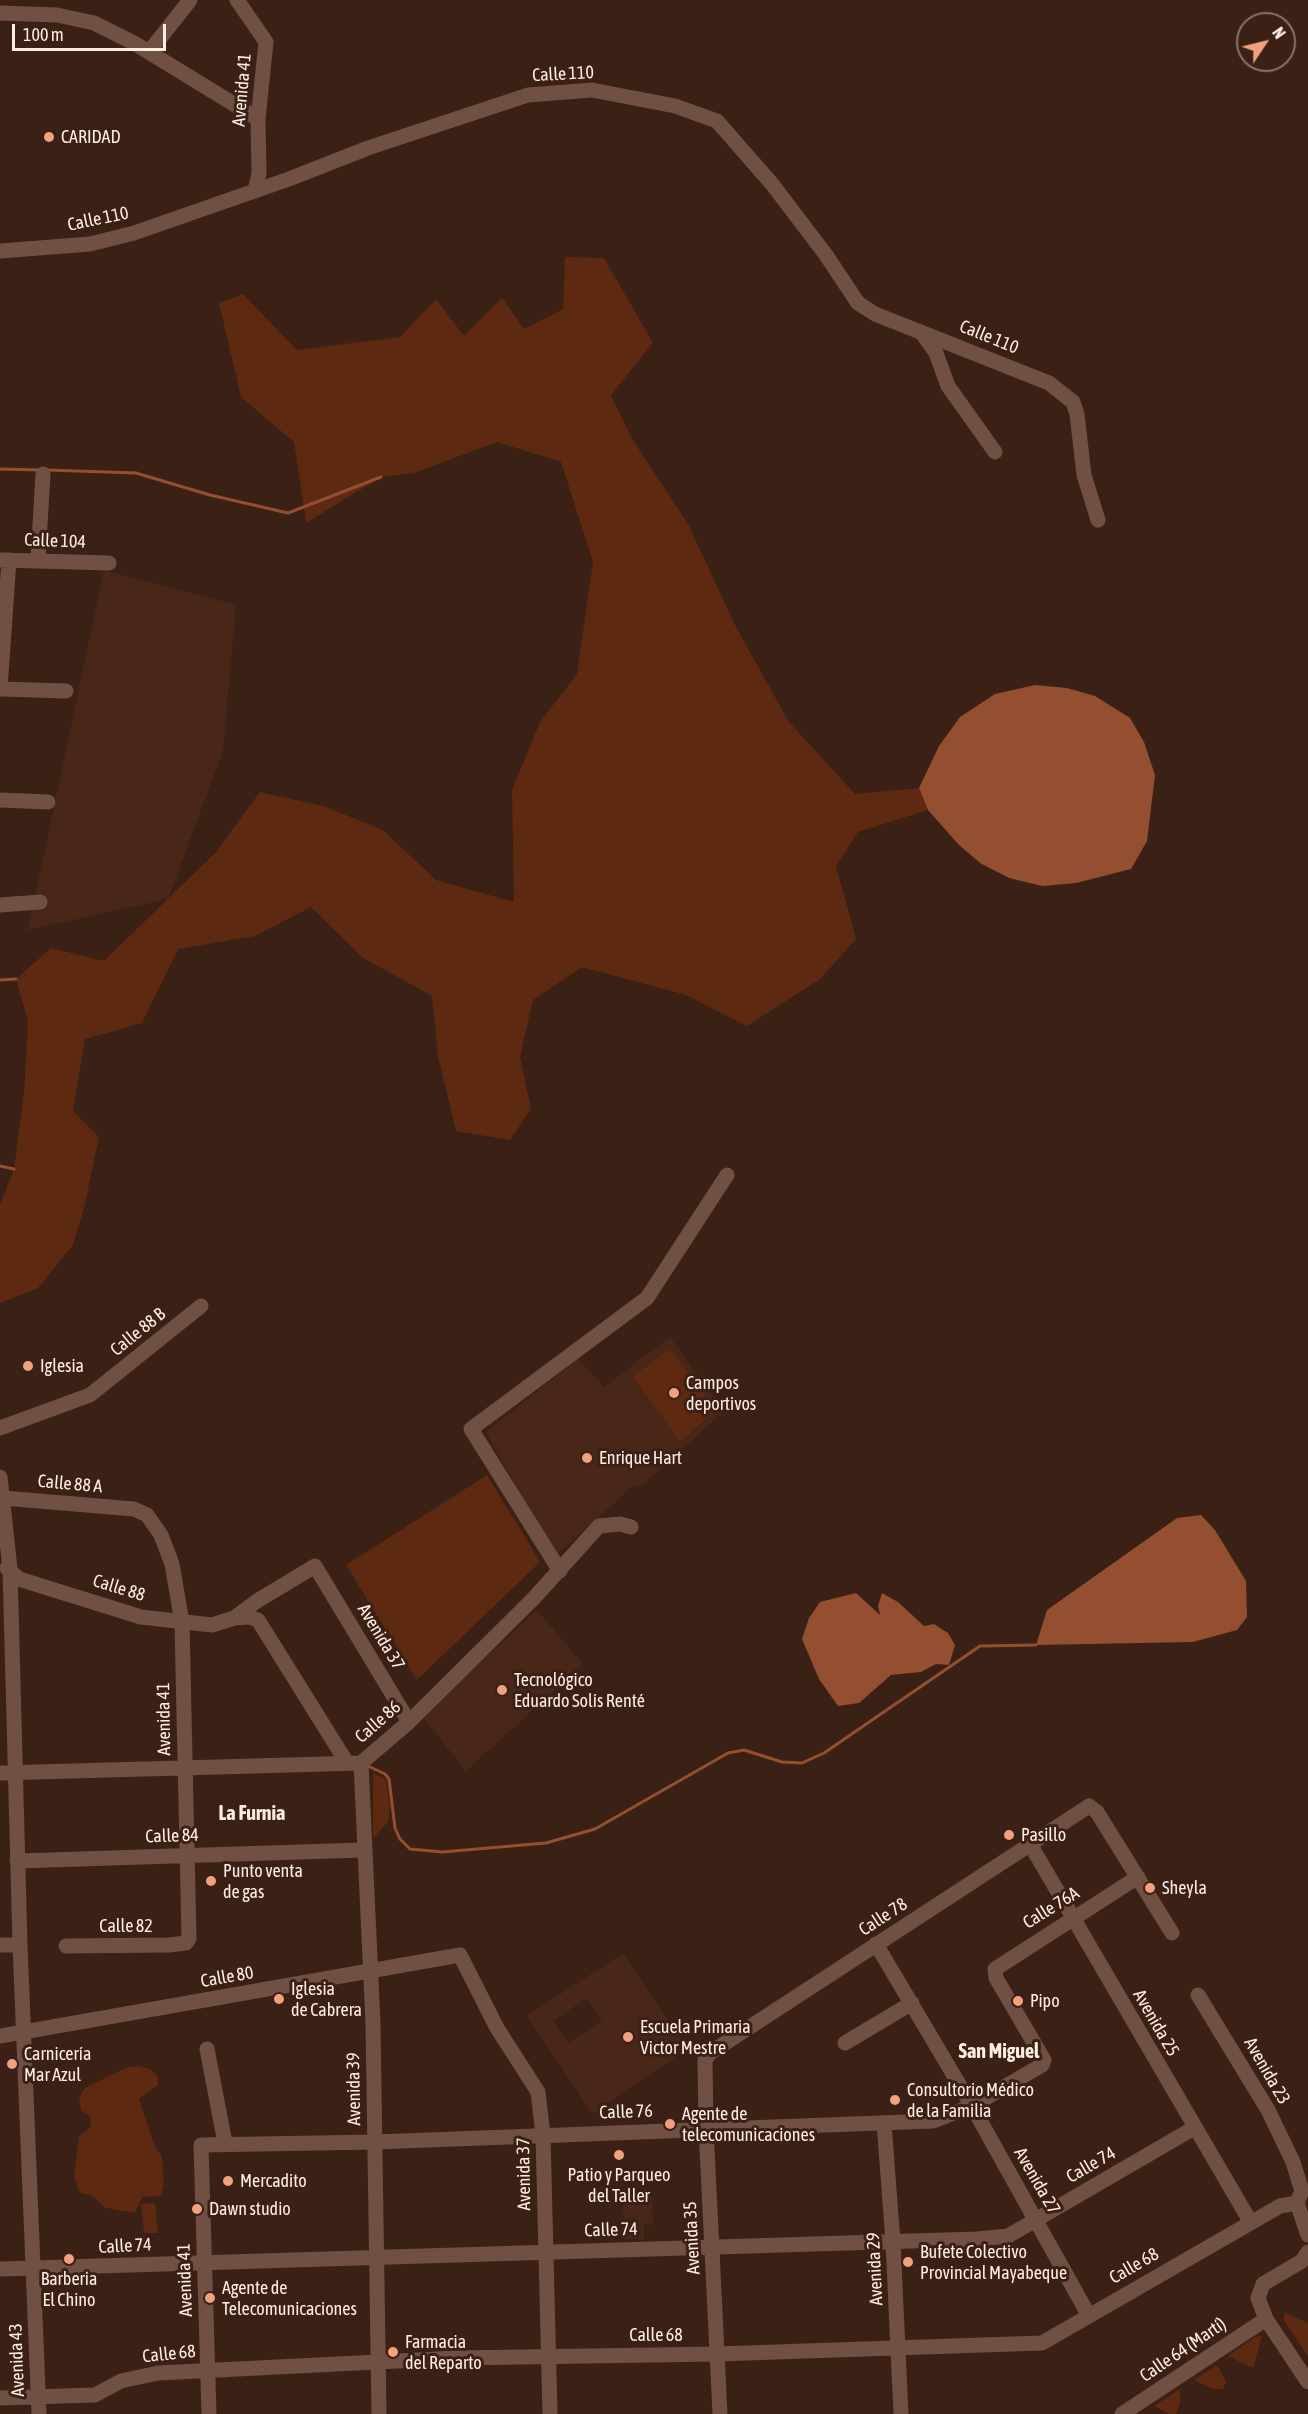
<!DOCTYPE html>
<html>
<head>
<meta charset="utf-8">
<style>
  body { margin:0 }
  #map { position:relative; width:1308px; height:2414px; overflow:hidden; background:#3b2015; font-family:"Asap Condensed",sans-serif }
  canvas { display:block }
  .north { position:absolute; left:1236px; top:12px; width:60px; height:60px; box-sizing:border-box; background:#3b2015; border:2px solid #897268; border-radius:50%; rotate:55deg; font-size:16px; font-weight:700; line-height:24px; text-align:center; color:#ffece4 }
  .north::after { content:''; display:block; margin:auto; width:21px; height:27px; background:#f2a17e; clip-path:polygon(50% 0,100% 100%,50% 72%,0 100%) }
  .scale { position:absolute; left:12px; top:24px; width:154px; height:27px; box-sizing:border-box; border:3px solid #ffece4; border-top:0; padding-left:8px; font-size:18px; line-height:21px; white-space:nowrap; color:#ffece4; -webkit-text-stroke:4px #3b2015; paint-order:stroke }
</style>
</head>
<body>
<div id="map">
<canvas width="1308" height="2414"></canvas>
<div class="north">N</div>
<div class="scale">100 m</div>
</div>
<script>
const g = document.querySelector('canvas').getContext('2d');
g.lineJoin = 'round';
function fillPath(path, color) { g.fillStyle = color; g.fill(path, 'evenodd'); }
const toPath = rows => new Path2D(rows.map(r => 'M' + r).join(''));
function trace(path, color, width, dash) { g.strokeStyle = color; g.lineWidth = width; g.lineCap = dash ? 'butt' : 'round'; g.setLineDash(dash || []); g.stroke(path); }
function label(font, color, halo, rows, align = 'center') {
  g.font = font + ' "Asap Condensed",sans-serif'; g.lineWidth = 6; g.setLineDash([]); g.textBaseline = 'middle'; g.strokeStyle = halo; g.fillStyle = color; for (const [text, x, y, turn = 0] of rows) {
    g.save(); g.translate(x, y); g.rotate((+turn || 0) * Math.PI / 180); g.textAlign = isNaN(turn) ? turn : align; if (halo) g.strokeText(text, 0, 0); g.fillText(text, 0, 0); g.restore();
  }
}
const built = toPath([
  [104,570,236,605,223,751,168,899,28,930],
  [670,1337,724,1411,644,1484,632,1487,555,1556,486,1432,578,1359,604,1387],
  [537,1610,583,1664,466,1771,422,1716],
  [623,1953,688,2049,593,2114,527,2016],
  [587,1998,602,2020,568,2043,553,2021],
  [652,2197,653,2225,644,2225,644,2239,624,2239,623,2198]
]);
const green = toPath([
  [565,257,604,258,653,343,611,395,631,437,688,524,737,629,789,722,855,794,919,788,928,810,858,832,836,866,856,939,820,979,747,1026,686,995,582,967,533,1000,520,1057,531,1109,510,1140,456,1131,438,1056,432,996,363,958,311,907,255,936,178,949,142,1023,85,1039,73,1111,99,1137,84,1208,73,1245,38,1288,0,1303,0,1205,14,1169,24,1092,28,1021,16,979,51,948,104,961,215,853,260,792,323,806,383,830,436,880,514,902,512,790,540,722,577,674,593,562,561,462,497,442,414,473,381,477,306,523,294,442,241,397,219,303,243,294,297,350,400,337,436,299,464,336,502,298,524,329,563,309],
  [670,1349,715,1410,680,1442,633,1376],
  [487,1475,540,1562,417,1680,346,1565],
  [373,1773,386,1779,390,1807,388,1822,373,1838],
  [138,2066,150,2069,158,2077,158,2085,139,2099,154,2144,162,2157,164,2182,161,2196,142,2197,135,2213,106,2208,91,2195,80,2193,74,2177,79,2136,91,2127,90,2116,81,2111,79,2098,85,2088,125,2068],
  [155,2203,158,2233,144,2233,141,2204],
  [1285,2312,1308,2323,1308,2356,1283,2319],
  [1262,2336,1253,2368,1228,2356,1255,2337],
  [1217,2365,1226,2381,1223,2389,1213,2389,1194,2380],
  [1180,2389,1180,2404,1176,2414,1169,2414,1154,2406]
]);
const water = toPath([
  [1035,685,1067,688,1095,696,1130,718,1144,742,1155,775,1147,841,1131,869,1076,883,1042,886,1009,878,980,863,958,844,928,810,919,788,939,746,960,717,995,694],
  [1201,1515,1215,1530,1246,1581,1247,1617,1237,1630,1193,1642,1036,1645,1047,1610,1177,1518],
  [856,1593,880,1615,878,1606,882,1593,898,1602,924,1626,934,1624,948,1633,955,1645,949,1665,936,1664,921,1672,891,1675,859,1703,838,1706,819,1679,802,1639,809,1618,820,1602]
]);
const stream = toPath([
  [0,469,40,470],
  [47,470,136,473,210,495,288,513,381,477],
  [0,980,16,979],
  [0,1166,14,1169],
  [368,1766,385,1774,389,1779,395,1828,400,1839,410,1849,442,1852,546,1843,595,1829,728,1753,744,1750,782,1762,802,1763,824,1753,980,1646,1036,1645]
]);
const minor = toPath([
  [237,0,266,42,258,119,259,173,255,191],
  [0,13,57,15,94,23,134,43,258,119],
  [149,52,190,0],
  [0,251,90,244,134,233,289,179,368,148,528,95,592,90,675,106,717,121,772,184,826,255,858,303,875,314,1049,383,1073,402,1077,414,1084,475,1098,520],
  [921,332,936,353,948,386,995,452],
  [38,559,43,474],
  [1,560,109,563],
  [0,689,9,560],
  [0,689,66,691],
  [0,800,48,802],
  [0,905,40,902],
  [0,1428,90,1395,201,1306],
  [0,1477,10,1569,20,1945,39,2414],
  [3,1498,134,1509,147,1515,161,1535,172,1564,182,1622,189,1939,186,1943,169,1945,66,1946],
  [7,1568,19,1579,141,1617,212,1625,234,1618,249,1617,258,1620,347,1763],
  [560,1571,471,1429,647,1298,727,1175],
  [234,1618,257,1601,315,1566,409,1722],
  [361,1763,373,2023,379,2414],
  [0,1773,361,1763,409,1722,534,1598,599,1526,620,1524,631,1527],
  [1030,1844,1250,2221],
  [17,1861,363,1850],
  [876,1944,972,2106,1088,2314],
  [0,1945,20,1945],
  [1198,1995,1268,2110,1293,2162,1302,2191,1297,2203],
  [0,2036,460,1955,497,2028,538,2092,543,2135,550,2414],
  [845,2043,912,2003],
  [207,2049,225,2143],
  [884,2123,893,2242,901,2414],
  [1308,2252,1302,2261,1263,2284,1258,2298,1266,2319,1308,2382],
  [0,2269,977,2239,1008,2236,1194,2128],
  [0,2398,95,2395,121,2381,158,2373,457,2358,717,2354,1042,2343,1280,2206,1297,2203,1308,2235],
  [209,2414,201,2145,375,2142,933,2121,972,2106,1042,2065,1044,2060,996,1978,995,1969,1138,1877],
  [720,2414,706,2128,705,2060,710,2053,1089,1806,1097,1812,1172,1933],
  [1122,2414,1266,2319]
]);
const markers = [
  [49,137,6,"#f2a17e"],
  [28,1366,6,"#f2a17e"],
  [674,1393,6,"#f2a17e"],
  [587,1458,6,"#f2a17e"],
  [502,1690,6,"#f2a17e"],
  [1009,1835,6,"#f2a17e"],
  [211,1881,6,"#f2a17e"],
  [1150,1888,6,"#f2a17e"],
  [279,1999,6,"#f2a17e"],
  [1018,2001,6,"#f2a17e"],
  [628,2037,6,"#f2a17e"],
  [12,2064,6,"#f2a17e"],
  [895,2100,6,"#f2a17e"],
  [670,2124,6,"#f2a17e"],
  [619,2155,6,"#f2a17e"],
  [228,2181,6,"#f2a17e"],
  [197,2209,6,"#f2a17e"],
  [69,2259,6,"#f2a17e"],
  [908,2262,6,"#f2a17e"],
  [210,2298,6,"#f2a17e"],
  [393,2352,6,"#f2a17e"]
];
const streetNames = [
  ["Calle 110",563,74,-3],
  ["Avenida 41",242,90,-85],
  ["Calle 110",98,219,-12],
  ["Calle 110",989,337,22],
  ["Calle 104",55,541,2],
  ["Calle 88 B",138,1332,-39],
  ["Calle 88 A",70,1484,5],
  ["Calle 88",119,1588,17],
  ["Avenida 37",381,1637,59],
  ["Avenida 41",164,1719,-91],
  ["Calle 86",378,1722,-41],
  ["Calle 84",172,1836,-2],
  ["Calle 76A",1051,1908,-32],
  ["Calle 78",883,1917,-33],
  ["Calle 82",126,1926],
  ["Calle 80",227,1977,-10],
  ["Avenida 25",1156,2023,60],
  ["Avenida 23",1267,2071,60],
  ["Avenida 39",354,2089,-91],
  ["Calle 76",626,2112,-2],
  ["Calle 74",1091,2165,-30],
  ["Avenida 37",524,2174,-91],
  ["Avenida 27",1037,2181,60],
  ["Calle 74",611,2230,-2],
  ["Avenida 35",692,2238,-93],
  ["Calle 74",125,2246,-3],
  ["Calle 68",1134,2266,-30],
  ["Avenida 29",875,2269,-93],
  ["Avenida 41",185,2280,-92],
  ["Calle 68",656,2335],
  ["Calle 64 (Martí)",1183,2350,-34],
  ["Calle 68",169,2354,-6],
  ["Avenida 43",17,2360,-92]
];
const poiNames = [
  ["CARIDAD",61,137],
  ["Iglesia",40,1366],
  ["Campos",686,1383],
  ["deportivos",686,1404],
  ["Enrique Hart",599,1458],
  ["Tecnológico",514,1680],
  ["Eduardo Solís Renté",514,1701],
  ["Pasillo",1021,1835],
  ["Punto venta",223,1871],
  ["de gas",223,1892],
  ["Sheyla",1162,1888],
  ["Iglesia",291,1989],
  ["de Cabrera",291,2010],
  ["Pipo",1030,2001],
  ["Escuela Primaria",640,2027],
  ["Victor Mestre",640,2048],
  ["Carnicería",24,2054],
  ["Mar Azul",24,2075],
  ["Consultorio Médico",907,2090],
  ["de la Familia",907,2111],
  ["Agente de",682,2114],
  ["telecomunicaciones",682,2135],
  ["Patio y Parqueo",619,2175,"center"],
  ["del Taller",619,2196,"center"],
  ["Mercadito",240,2181],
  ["Dawn studio",209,2209],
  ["Bufete Colectivo",920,2252],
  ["Provincial Mayabeque",920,2273],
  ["Barberia",69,2279,"center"],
  ["El Chino",69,2300,"center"],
  ["Agente de",222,2288],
  ["Telecomunicaciones",222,2309],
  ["Farmacia",405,2342],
  ["del Reparto",405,2363]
];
const neighbourhoodNames = [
  ["La Furnia",252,1814],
  ["San Miguel",999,2052]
];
fillPath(built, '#492718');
fillPath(green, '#5d2911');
fillPath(water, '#934f30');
trace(stream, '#934f30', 3);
trace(minor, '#6f5043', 15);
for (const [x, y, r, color] of markers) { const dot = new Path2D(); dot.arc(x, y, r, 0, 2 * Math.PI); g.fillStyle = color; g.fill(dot); trace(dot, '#3b2015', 2); }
label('18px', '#ffece4', '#3b2015', streetNames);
label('18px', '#ffece4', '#3b2015', poiNames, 'left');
label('bold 20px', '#ffece4', '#3b2015', neighbourhoodNames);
</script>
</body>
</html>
